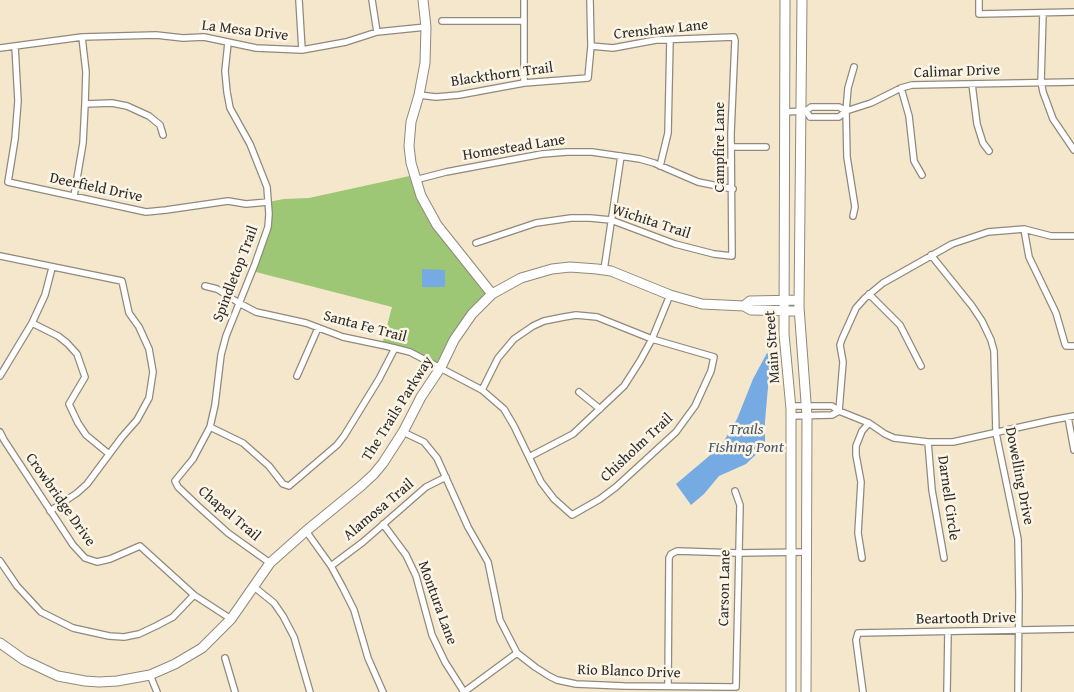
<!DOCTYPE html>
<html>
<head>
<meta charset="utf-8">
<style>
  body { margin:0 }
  canvas { display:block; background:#f5e7cc }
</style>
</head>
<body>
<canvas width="1074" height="692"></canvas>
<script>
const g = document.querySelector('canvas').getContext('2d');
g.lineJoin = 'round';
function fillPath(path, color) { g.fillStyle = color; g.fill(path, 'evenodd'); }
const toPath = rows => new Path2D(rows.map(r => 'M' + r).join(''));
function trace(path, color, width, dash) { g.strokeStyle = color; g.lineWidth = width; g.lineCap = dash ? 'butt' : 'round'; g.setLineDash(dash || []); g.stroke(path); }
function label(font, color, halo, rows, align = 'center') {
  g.font = font + ' "Gentium Book Plus",serif'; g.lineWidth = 5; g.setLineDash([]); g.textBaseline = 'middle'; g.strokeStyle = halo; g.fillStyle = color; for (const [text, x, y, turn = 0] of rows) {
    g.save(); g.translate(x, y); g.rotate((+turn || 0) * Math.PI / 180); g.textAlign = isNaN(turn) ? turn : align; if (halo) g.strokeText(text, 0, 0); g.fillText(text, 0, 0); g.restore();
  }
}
const green = toPath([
  [414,175,421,196,492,294,473,313,441,367,410,352,382,345,392,307,252,271,264,242,268,202,284,199,309,198]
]);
const water = toPath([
  [422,269,445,270,445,287,422,287],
  [767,353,780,363,769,376,765,421,765,446,746,464,719,476,704,494,691,505,676,484,721,446,737,419,753,379]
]);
const street = toPath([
  [299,0,302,50],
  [372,0,377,32],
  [524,0,524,83],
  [979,0,979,14,1074,12],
  [1043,13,1041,82,1043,92,1053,119,1074,150],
  [442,21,524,21],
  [228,43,225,71,227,92,230,108,250,144,267,187,269,214,268,227,255,264,226,336,221,355,215,405,210,427,193,459,175,481,178,487,198,506,228,533,270,563],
  [15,46,18,101,15,139,8,182,146,212,166,210,228,201,246,204,268,202],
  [0,48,82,37,156,35,183,38,204,37,256,48,302,50,346,42,377,32,426,27],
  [972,84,977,124,983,143,989,151],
  [901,88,909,116,914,161,922,175],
  [419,95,436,97,459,95,524,83,588,78,591,46,590,0],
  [85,104,112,103,127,106,149,116,160,125,163,135],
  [806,111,810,117,839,117,846,111,871,103,901,88,912,85,1074,82],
  [784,112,806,111,811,107,839,107,846,111],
  [732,147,766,147],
  [660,166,668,133,670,40],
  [415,180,446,172,542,154,567,152,592,152,640,159,654,163,698,182,733,189],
  [74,196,83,143,85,104,86,72,82,37],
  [853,216,855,207,847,157,846,111,848,88,854,67],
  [1024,229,1029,257,1056,313,1065,344,1066,346,1074,346],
  [476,243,536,223,571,218,590,218,611,220,675,244,714,254,732,256,731,133,735,41,734,37,656,40,613,48,591,46],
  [931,255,972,306,982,321,991,340,994,351,996,433,1018,539,1019,595,1018,692],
  [0,256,122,281,129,313,139,327,149,349,153,372,149,398,137,420,122,437,87,484,77,493,50,511],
  [604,270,621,156],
  [205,286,217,289,239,303,256,312,306,323,343,337,386,346,410,352,482,390,504,409,514,426,541,482,554,499,572,515,600,499,616,487,676,432,695,406,711,371,714,357,652,339,597,317,576,315,564,317,544,321,533,326,514,339,498,358,482,390],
  [869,294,900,325,921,366],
  [32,323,58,336,67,343,77,354,85,377,69,404,78,423,86,435,109,454],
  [0,376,32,323,45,295,52,268],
  [297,376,318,328],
  [579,392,600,409],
  [791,406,832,406,839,411,869,423,885,434,894,438,928,442,953,442,1052,420,1074,416],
  [839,411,843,362,840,345,842,339,856,308,865,298,883,283,952,244,988,232,1024,229,1051,236,1074,236],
  [791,416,832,415,839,411],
  [1068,417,1074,450],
  [210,427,243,443,269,466,283,484,289,486,337,445,344,436,379,379,395,348],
  [0,432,4,440,73,545,85,558,97,562,110,559,140,546,194,595,231,619],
  [403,432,424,442,437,458,468,527,488,562,500,620,517,653,535,667,549,676,557,680,576,684,624,686,736,687,740,505,735,491],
  [928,442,932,490,944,558],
  [529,457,573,434,624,386,640,361,652,339,670,295],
  [383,524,406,555,416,576,432,635,445,662,464,692],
  [306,531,331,566,343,588,354,610,368,658,383,692],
  [862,558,858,533,861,482,856,455,856,446,862,431,869,423],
  [0,561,17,586,41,612,73,628,109,636,124,637,139,634,156,626,173,617,194,595],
  [331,566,363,542,426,487,446,477],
  [253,586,274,603,283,616,294,637,310,692],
  [225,658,235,692],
  [150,675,157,692],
  [668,686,669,558,671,554,677,551,738,553,807,552],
  [464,692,517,653],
  [863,692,856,640,858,633,1074,629],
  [947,692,948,632]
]);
const secondary = toPath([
  [423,0,426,27,425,63,419,95,411,122,409,146,411,163,421,196,437,225,492,294],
  [785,0,784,334,791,409,791,692],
  [802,0,799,307,807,416,806,692],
  [744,306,750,301,799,300],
  [0,643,24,660,58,676,85,681,99,682,117,681,150,675,175,664,202,648,231,619,270,563,306,531,361,486,374,474,383,463,403,432,421,397,441,367,454,340,472,314,492,294,521,278,552,269,570,267,597,269,611,271,670,295,702,304,744,306,751,310,799,311]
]);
const streetNames = [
  ["Crenshaw Lane",661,30,-6],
  ["La Mesa Drive",245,31,7],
  ["Calimar Drive",957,72,-2],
  ["Blackthorn Trail",502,75,-8],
  ["Campfire Lane",720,147,-90],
  ["Homestead Lane",514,148,-9],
  ["Deerfield Drive",96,188,12],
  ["Wichita Trail",651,222,18],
  ["Spindletop Trail",236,274,-69],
  ["Santa Fe Trail",365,327,15],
  ["Main Street",773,347,-94],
  ["The Trails Parkway",398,409,-58],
  ["Chisholm Trail",637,448,-43],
  ["Dowelling Drive",1019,476,79],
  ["Darnell Circle",948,498,82],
  ["Crowbridge Drive",60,500,55],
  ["Alamosa Trail",379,510,-40],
  ["Chapel Trail",229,514,40],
  ["Carson Lane",725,588,-89],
  ["Montura Lane",437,603,70],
  ["Beartooth Drive",966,619,-1],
  ["Rio Blanco Drive",629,672,2]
];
const waterNames = [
  ["Trails",746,430],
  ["Fishing Pont",746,448]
];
fillPath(green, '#9dc774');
fillPath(water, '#76aae3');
trace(street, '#90897c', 8);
trace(secondary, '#90897c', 11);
trace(street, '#fff', 5.5);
trace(secondary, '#fff', 9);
label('15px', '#2b2b2b', '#fcf5e5', streetNames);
label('italic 16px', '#45576b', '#fcf5e5', waterNames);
</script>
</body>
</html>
